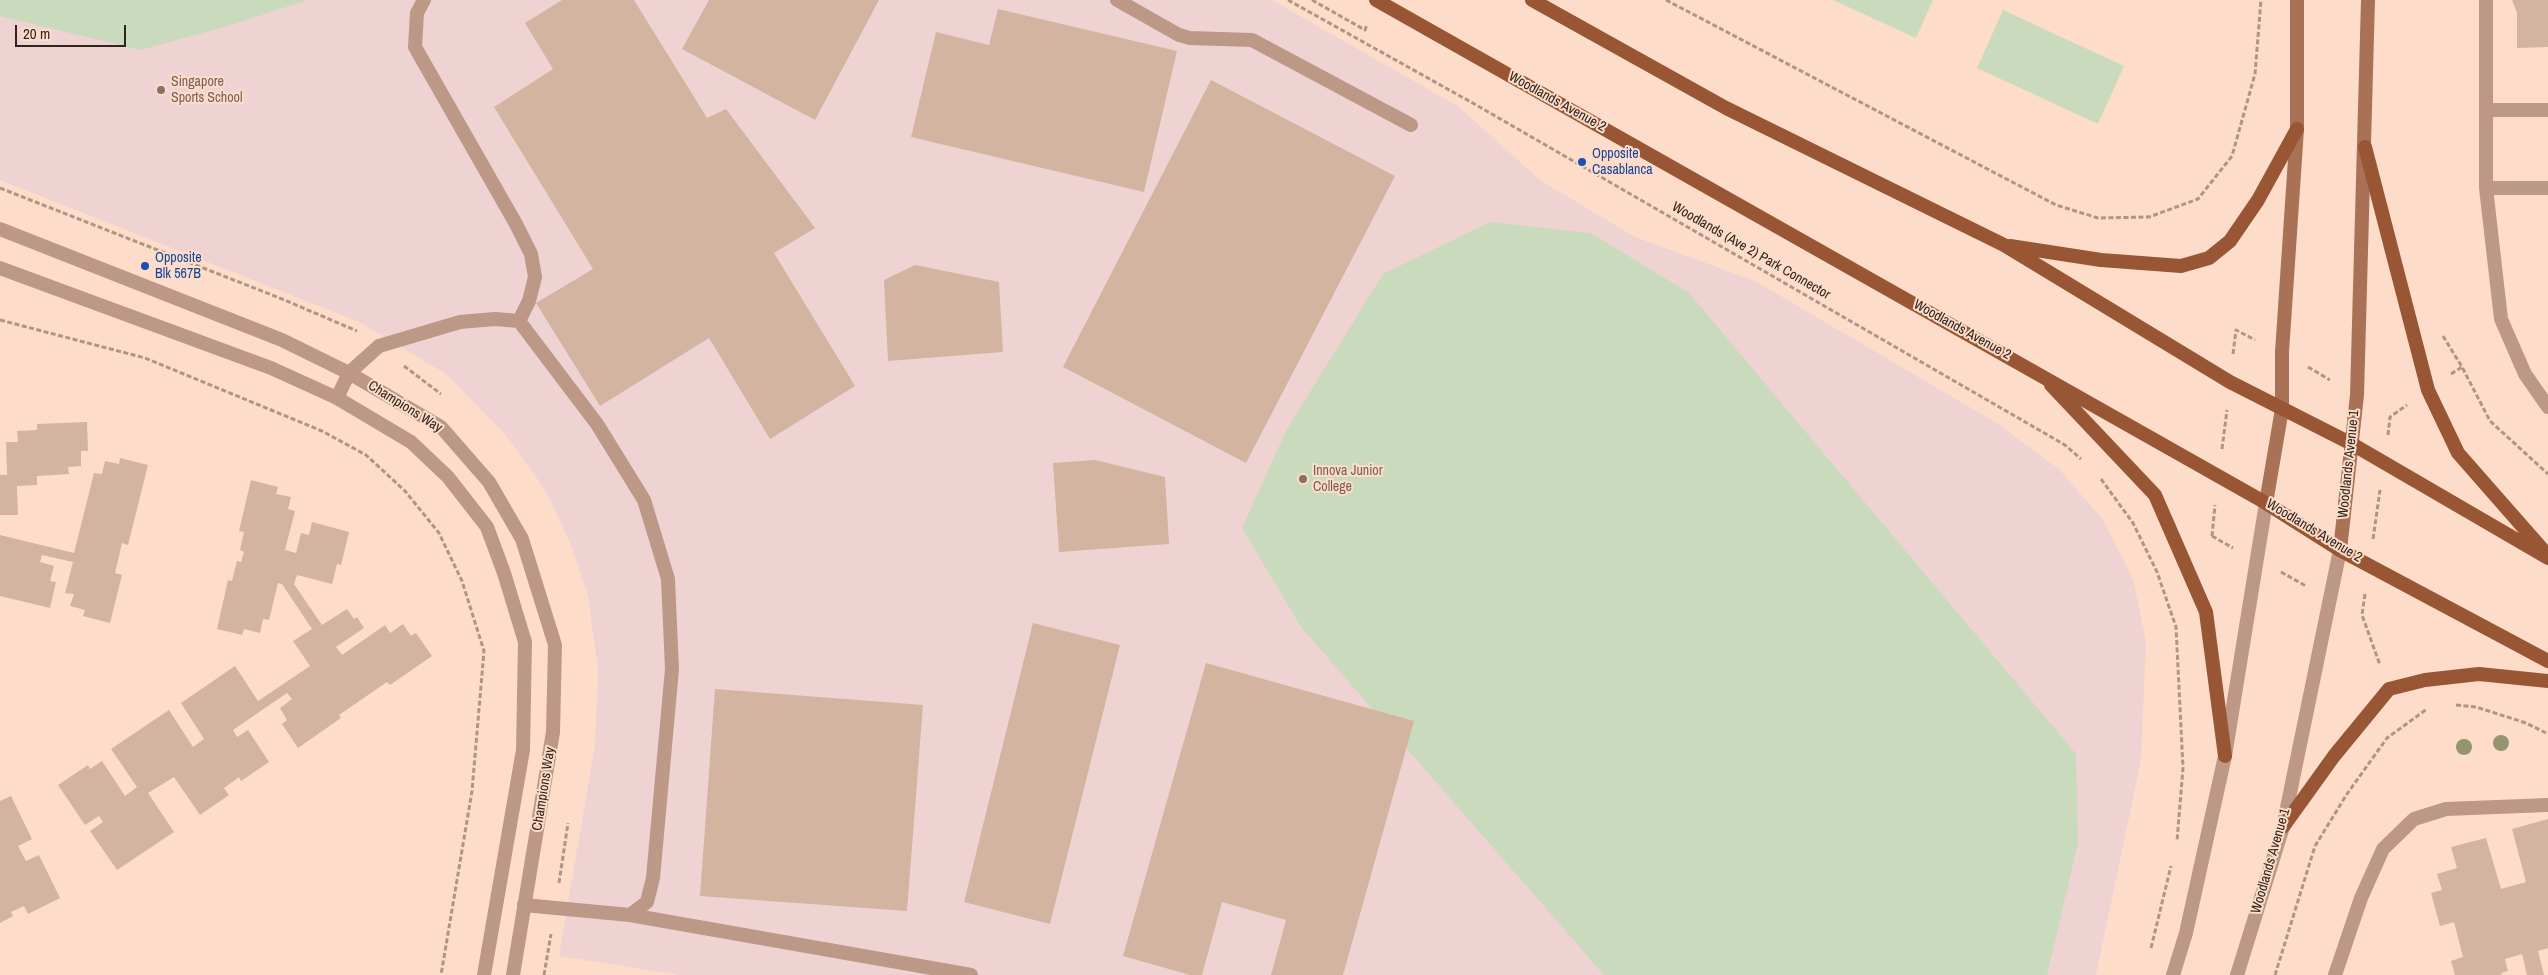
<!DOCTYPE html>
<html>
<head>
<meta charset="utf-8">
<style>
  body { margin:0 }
  #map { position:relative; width:2548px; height:975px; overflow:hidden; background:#fdddc9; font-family:"Archivo Narrow",sans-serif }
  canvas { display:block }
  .scale { position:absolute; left:15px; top:25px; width:111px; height:22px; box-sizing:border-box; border:2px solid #30241d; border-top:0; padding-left:6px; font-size:15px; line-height:18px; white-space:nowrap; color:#30241d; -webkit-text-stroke:4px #fdddc9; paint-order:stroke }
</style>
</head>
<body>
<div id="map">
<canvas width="2548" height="975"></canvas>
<div class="scale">20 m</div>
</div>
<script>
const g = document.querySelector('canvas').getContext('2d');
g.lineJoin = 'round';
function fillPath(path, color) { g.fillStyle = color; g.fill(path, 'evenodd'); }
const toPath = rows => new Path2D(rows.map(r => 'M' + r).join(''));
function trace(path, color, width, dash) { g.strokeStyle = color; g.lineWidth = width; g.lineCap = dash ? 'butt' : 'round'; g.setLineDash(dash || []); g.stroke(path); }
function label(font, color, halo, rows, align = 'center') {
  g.font = font + ' "Archivo Narrow",sans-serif'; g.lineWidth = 4; g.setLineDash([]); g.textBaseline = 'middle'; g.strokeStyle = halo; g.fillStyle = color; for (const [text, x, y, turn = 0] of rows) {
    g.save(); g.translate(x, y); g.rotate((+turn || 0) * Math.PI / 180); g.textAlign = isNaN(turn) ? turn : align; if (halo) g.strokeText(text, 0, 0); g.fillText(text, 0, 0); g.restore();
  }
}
const education = toPath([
  [0,0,1272,0,1459,107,1540,180,1635,237,1755,281,1995,422,2060,470,2103,520,2133,579,2146,641,2141,760,2096,975,679,975,559,956,595,744,598,670,588,596,570,542,544,488,505,434,446,374,359,322,0,180]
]);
const green = toPath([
  [0,0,308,0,228,26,140,50,0,16],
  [1833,0,1933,0,1916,38],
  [2003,10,2124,66,2098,124,1977,68],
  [1490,222,1591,233,1689,293,2076,754,2078,843,2047,975,1604,975,1301,627,1242,528,1286,431,1383,274]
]);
const building = toPath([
  [562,0,634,0,707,118,726,109,815,228,774,253,855,386,770,439,709,338,600,406,536,303,593,269,494,107,553,69,525,23],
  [709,0,879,0,815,120,682,49],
  [2512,0,2548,0,2548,47,2517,48,2517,13],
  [998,9,1177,51,1144,192,911,137,936,32,989,45],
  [1211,80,1395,176,1246,463,1063,367],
  [915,265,999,282,1003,352,888,361,884,280],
  [87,422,88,451,81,451,81,466,68,467,69,474,37,476,37,485,17,486,18,515,0,515,0,475,7,475,6,442,18,442,17,431,37,430,37,424],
  [120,458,148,465,128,545,122,543,115,573,122,575,110,623,83,616,85,610,70,606,74,594,65,593,73,562,42,555,40,562,54,566,50,581,56,582,50,608,0,596,0,535,74,553,94,473,102,474,105,461,119,464],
  [1095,460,1165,477,1169,544,1059,552,1053,463],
  [251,480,278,487,276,494,291,497,288,509,295,511,285,550,296,553,301,533,309,535,312,522,349,532,341,565,337,564,332,584,297,575,294,584,322,625,347,609,354,619,357,617,364,628,336,647,342,655,385,625,390,633,403,624,411,636,416,633,432,656,390,685,387,682,339,715,341,718,298,748,282,724,287,720,280,708,292,699,287,693,233,730,237,737,248,730,269,762,241,781,239,777,224,788,229,795,200,815,174,777,148,793,174,832,117,870,90,831,103,822,99,816,85,825,58,785,88,765,90,769,102,761,125,796,137,787,111,749,169,710,193,747,204,739,181,703,235,666,258,701,310,666,293,641,312,629,282,584,278,583,269,620,263,619,260,633,244,629,242,635,217,629,228,580,232,581,237,561,241,562,244,552,240,550,244,532,239,531],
  [1033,623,1120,645,1050,924,964,902],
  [1206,663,1414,721,1343,975,1271,975,1286,920,1222,902,1202,975,1190,975,1123,956],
  [715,689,923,705,907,911,700,896],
  [11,796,32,839,18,846,26,861,39,855,60,898,28,914,24,906,11,912,13,916,0,923,0,801],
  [2548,819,2548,948,2538,951,2544,975,2527,975,2522,954,2505,959,2508,971,2501,973,2502,975,2455,975,2451,961,2463,957,2454,922,2440,926,2431,893,2442,890,2437,874,2457,868,2451,847,2486,838,2501,889,2526,882,2512,829]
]);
const path = toPath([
  [1288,0,1478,106,2065,445,2081,459],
  [1312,0,1365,30,1367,24],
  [1666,0,2056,205,2098,218,2149,217,2198,199,2232,156,2255,74,2261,0],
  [0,188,282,299,357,331],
  [0,320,145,358,322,431,366,455,405,491,439,533,462,581,484,651,472,791,441,975],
  [2443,336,2462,367,2490,421,2548,474],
  [2233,354,2236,330,2255,340],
  [404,366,441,394],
  [2308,367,2330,380],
  [2451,374,2462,367],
  [2388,435,2390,417,2407,405],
  [2222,449,2227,410],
  [2101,479,2133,523,2157,572,2176,627,2183,768,2177,841],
  [2212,536,2215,505],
  [2212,536,2233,548],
  [2373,539,2380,490],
  [2281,572,2306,586],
  [2365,594,2362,615,2380,665],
  [2456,705,2476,707,2526,723,2548,734],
  [559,883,568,823],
  [2151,948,2171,866],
  [544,975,551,934],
  [2275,975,2315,846,2347,794,2387,738,2427,709]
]);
const service = toPath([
  [424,0,417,13,415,47,516,224,531,254,535,277,529,301,519,321],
  [1117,0,1179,35,1190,38,1252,40,1411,125],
  [2486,0,2486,188,2501,319,2525,374,2548,407],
  [2487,110,2548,110],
  [2486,188,2548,188],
  [337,398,349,373,379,346,460,322,495,319,519,321,597,424,644,500,668,579,672,669,653,878,647,902,630,915],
  [524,905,630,915,971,975],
  [2335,975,2361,898,2383,849,2414,819,2446,809,2548,805]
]);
const minor = toPath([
  [0,229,282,340,349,373,441,427,489,482,522,539,555,645,553,732,513,975],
  [0,268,271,368,337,398,411,442,448,477,487,527,504,573,525,642,523,750,484,975]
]);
const tertiary = toPath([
  [2173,975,2186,933,2225,756,2266,503],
  [2237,975,2283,827,2340,550]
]);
const secondary = toPath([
  [2266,503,2282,409,2282,352,2297,129,2297,0],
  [2340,550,2357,395,2368,0]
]);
const primary = toPath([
  [1376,0,2266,503,2340,550,2548,661],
  [1532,0,1726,108,2004,245,2230,382,2352,444,2548,558],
  [2365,147,2428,390,2458,453,2543,550],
  [2010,246,2101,260,2181,266,2209,258,2230,241,2258,200,2297,129],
  [2051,385,2155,495,2206,612,2225,756],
  [2283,827,2334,756,2389,689,2425,680,2479,674,2548,681]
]);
const trees = [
  [2501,743],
  [2464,747]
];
const markers = [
  [161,90,5,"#8d6e63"],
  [1582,162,5,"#1a4fb4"],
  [145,266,5,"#1a4fb4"],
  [1303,479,5,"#8d6e63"]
];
const educationNames = [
  ["Singapore",171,82],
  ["Sports School",171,98],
  ["Innova Junior",1313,471],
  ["College",1313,487]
];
const streetNames = [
  ["Woodlands Avenue 2",1557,102,29],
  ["Woodlands (Ave 2) Park Connector",1751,251,30],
  ["Woodlands Avenue 2",1962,330,29],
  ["Champions Way",405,407,32],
  ["Woodlands Avenue 1",2349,464,-84],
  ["Woodlands Avenue 2",2314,531,31],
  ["Champions Way",544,789,-81],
  ["Woodlands Avenue 1",2271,861,-74]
];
const transitNames = [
  ["Opposite",1592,154],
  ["Casablanca",1592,170],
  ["Opposite",155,258],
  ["Blk 567B",155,274]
];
fillPath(education, '#eed3d2');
fillPath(green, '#c9dbbc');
fillPath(building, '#d3b4a1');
trace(path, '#ae9687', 3, [5, 2.5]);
trace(service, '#be9886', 14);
trace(minor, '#be9886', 14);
trace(tertiary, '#be9886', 14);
trace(secondary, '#a97257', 14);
trace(primary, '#985634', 14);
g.fillStyle = '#94956e';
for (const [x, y] of trees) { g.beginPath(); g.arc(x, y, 8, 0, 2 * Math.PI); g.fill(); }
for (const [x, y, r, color] of markers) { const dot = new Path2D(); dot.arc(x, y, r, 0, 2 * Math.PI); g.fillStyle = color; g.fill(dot); trace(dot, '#fdddc9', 2); }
label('14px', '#785e54', '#fdddc9', educationNames, 'left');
label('14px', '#30241d', '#fdddc9', streetNames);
label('14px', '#164399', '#fdddc9', transitNames, 'left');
</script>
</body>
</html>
